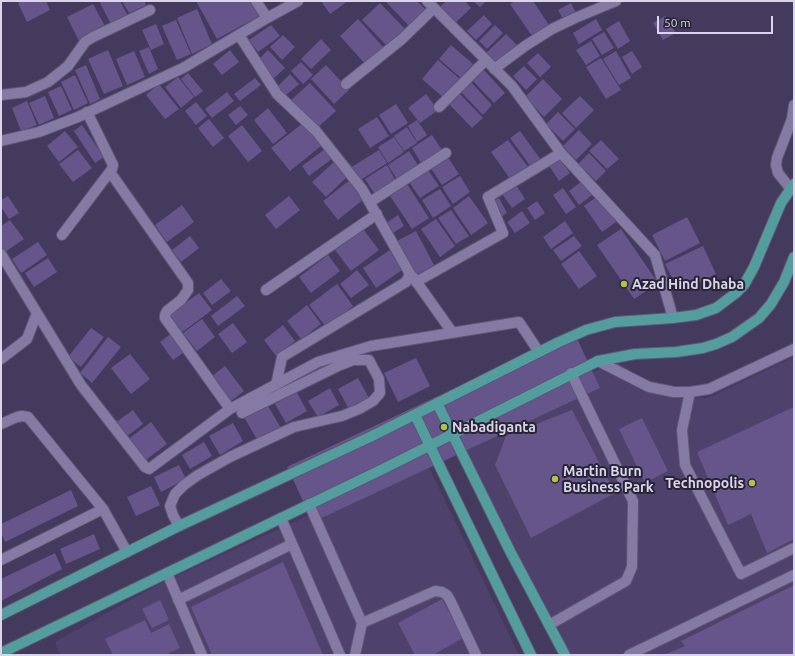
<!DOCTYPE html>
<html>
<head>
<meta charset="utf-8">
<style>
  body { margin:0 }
  #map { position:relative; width:795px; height:656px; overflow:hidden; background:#443a5d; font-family:Ubuntu,sans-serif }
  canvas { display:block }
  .frame { position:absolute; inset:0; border:2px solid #dad5eb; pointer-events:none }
  .scale { position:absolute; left:657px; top:16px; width:116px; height:18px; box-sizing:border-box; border:2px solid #dad5eb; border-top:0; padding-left:5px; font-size:12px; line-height:14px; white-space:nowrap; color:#dad5eb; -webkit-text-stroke:3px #282435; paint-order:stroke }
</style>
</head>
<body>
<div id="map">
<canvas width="795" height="656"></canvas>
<div class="frame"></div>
<div class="scale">50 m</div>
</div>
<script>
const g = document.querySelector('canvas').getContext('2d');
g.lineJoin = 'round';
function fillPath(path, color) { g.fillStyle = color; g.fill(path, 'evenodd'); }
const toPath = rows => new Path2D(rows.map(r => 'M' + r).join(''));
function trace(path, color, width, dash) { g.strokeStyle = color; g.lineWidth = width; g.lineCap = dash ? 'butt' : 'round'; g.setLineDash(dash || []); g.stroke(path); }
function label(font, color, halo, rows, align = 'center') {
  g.font = font + ' Ubuntu,sans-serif'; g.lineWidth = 4; g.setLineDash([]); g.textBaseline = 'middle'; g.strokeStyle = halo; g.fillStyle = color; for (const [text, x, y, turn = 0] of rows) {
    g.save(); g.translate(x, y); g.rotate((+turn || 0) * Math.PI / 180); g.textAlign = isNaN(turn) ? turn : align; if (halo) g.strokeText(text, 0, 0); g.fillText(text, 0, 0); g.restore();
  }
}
const built = toPath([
  [794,357,794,655,569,655,460,437,585,374,618,363,672,397,708,398],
  [425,459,519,655,60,655,55,642,161,583,294,522]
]);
const building = toPath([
  [21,1,46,1,50,10,27,22,18,3],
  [99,1,120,1,129,18,112,26],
  [122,1,144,1,146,5,129,13],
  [196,1,253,1,261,15,217,39],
  [321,1,348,1,330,14],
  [388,1,417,1,428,12,411,28,386,2],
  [446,1,465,1,471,8,453,25,438,9],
  [473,1,486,1,480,7],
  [515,1,533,1,551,28,534,39,510,4],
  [380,3,407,31,389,48,362,20],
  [571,3,577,15,564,21,558,10],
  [93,4,106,28,79,41,67,17],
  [197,9,212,44,192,54,177,18],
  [484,15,492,24,476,40,467,31],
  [665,16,676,33,663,40,653,23],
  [358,19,385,49,367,66,340,36],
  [596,19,602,30,579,44,573,33],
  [176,20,191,54,177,60,162,26],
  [619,21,630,41,618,49,606,29],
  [156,24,164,44,151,50,142,30],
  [271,25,280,36,258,52,249,40],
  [495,25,503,33,487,49,479,41],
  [604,32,614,48,602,55,592,39],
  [506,34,517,45,497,65,486,53],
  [283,35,295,47,282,60,270,47],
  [321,39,331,50,311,69,301,59],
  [591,41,600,56,586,65,576,50],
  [451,45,473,64,461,78,439,59],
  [149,47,158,69,149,74,139,51],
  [108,50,123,86,104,94,88,59],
  [230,50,239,62,222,75,213,64],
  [268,50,285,68,273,79,257,61],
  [134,51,145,77,127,85,116,59],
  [616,51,631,78,619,85,603,59],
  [632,51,642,67,632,74,622,57],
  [538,53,551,67,540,77,527,63],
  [601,58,621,90,606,99,586,67],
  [438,60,461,80,445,99,422,79],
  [301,62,313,75,303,84,291,71],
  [86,65,100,99,90,104,75,70],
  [326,65,349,90,334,104,311,79],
  [524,66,537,79,526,90,513,76],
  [484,70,505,93,494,103,473,81],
  [188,73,203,91,195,97,181,79],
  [290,74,299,84,285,96,277,87],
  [75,75,88,103,74,110,61,82],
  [178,77,194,97,181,108,165,87],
  [255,78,261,85,240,101,234,94],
  [543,79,562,99,544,117,525,97],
  [471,82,492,105,483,115,461,92],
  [310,83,336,111,316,129,290,101],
  [159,84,179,109,165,119,146,95],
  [61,86,72,110,59,116,48,92],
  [227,92,234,101,212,118,205,109],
  [426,94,438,110,420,123,408,108],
  [460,94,483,118,472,128,449,104],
  [45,96,54,118,39,125,29,103],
  [580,96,594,110,576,128,562,113],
  [27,101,37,125,21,131,12,108],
  [196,102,207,116,196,125,185,111],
  [396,104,408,123,391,134,379,115],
  [240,106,248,115,236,125,228,115],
  [268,108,287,133,273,144,254,120],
  [558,112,575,129,563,141,546,124],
  [377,117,389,136,370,148,358,129],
  [209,119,224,138,213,147,198,128],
  [417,120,427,135,417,142,408,126],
  [303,123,321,146,290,171,271,148],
  [82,125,104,157,95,163,74,131],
  [242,125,262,151,248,162,228,136],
  [407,127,417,143,404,151,394,136],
  [579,130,592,144,576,160,563,146],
  [65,131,78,147,59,162,47,146],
  [520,131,541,160,531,167,510,138],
  [432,135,444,153,423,166,412,148],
  [394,137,404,152,388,163,378,147],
  [508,140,528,167,511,180,491,152],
  [601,140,619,159,607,169,589,151],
  [325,149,333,158,309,176,302,166],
  [78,150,92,168,73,182,59,164],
  [379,150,387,163,359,181,350,168],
  [409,151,419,167,398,181,388,165],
  [589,153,606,171,596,181,578,164],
  [447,156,459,174,442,185,430,167],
  [558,157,570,173,559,181,548,164],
  [334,162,348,176,326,197,312,182],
  [387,165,397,183,376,196,365,179],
  [428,170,439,186,420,198,409,182],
  [460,176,470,192,453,204,442,187],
  [350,180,365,198,338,220,323,201],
  [582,181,592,195,579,205,569,191],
  [407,184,429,218,412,229,390,196],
  [516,185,525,199,512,208,502,194],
  [563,188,576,207,566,214,553,195],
  [440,189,451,206,433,218,422,200],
  [8,196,19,213,9,219,1,207,1,200],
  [289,196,300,210,276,229,265,215],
  [469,196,488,223,471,235,453,208],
  [598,196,616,222,602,232,584,206],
  [499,198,507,213,499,218,491,202],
  [537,201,545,213,535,220,527,208],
  [182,205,194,222,167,242,155,225],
  [451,210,469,236,456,244,438,218],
  [522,211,530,223,515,233,507,222],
  [398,215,404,226,391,234,385,224],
  [687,217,700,243,665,261,652,235],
  [436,219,455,246,440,257,421,229],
  [10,220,24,239,5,252,1,246,1,226],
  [565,221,573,233,551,249,543,237],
  [363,229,379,250,351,271,335,250],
  [621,229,658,283,634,299,597,245],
  [416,231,434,265,416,275,397,241],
  [190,236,199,248,181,262,172,250],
  [574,236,582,246,561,261,553,250],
  [38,242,47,255,21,273,12,259],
  [703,246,716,274,679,292,665,264],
  [390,250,402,270,376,288,363,268],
  [579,251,597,276,579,289,561,264],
  [328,255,340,271,311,293,299,277],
  [48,258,57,272,34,287,25,273],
  [357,270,369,285,351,298,340,284],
  [221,279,231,291,212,305,203,293],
  [337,284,353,306,326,327,309,305],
  [199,293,212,310,181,333,168,316],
  [237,296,245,306,218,326,211,316],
  [307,305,321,324,301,339,287,321],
  [202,319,215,337,197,351,183,333],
  [233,323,247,342,232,353,218,334],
  [283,325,295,341,276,356,264,340],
  [91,328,104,337,81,367,68,357],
  [574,332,600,388,313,522,287,467],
  [172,333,186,351,173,360,160,342],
  [108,337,121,347,92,383,80,373],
  [130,354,150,379,131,394,111,368],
  [416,358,430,386,398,402,384,373],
  [225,366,244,391,230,402,211,377],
  [358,378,369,398,349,409,338,389],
  [330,388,339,405,318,417,308,401],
  [296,391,307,411,286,423,275,404],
  [267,404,282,430,259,443,244,417],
  [794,407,794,539,767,553,751,514,728,525,697,452],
  [133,410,143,424,126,437,115,423],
  [572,410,615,493,531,538,495,465,506,436],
  [642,418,668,471,645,483,619,429],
  [151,422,167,444,143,462,127,440],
  [233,423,243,441,220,455,209,436],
  [204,442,212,456,190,469,182,455],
  [179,465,186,479,161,492,154,477],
  [151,486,160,505,136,516,127,497],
  [71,490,78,506,5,542,1,533,1,524],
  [94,534,100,549,66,564,60,549],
  [55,553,62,569,1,601,1,579],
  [283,562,323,655,212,655,191,607],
  [794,585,794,655,664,655,685,646,681,641],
  [442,599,463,638,433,655,415,655,398,623],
  [160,600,169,620,152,628,142,609],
  [145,620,151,633,169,624,180,648,165,655,113,655,105,639]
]);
const minor = toPath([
  [256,1,267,18],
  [427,1,512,86,561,153,655,255,673,318],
  [239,35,277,94,316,131,362,189,410,274,406,282,282,357,276,385],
  [494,69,525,46,552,29,575,18,616,1],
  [346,84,402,39,433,9],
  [1,95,26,92,48,82,68,66,85,42,93,37,150,10],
  [439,107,486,60],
  [1,141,39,132,78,117,183,68,267,18,298,1],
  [110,172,188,283,188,290,181,300,167,311,165,315,165,318,230,409],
  [790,188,778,173,776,165,777,158,792,119,794,105],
  [370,202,446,153],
  [62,235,112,169,113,165,87,112],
  [1,254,37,313],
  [413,277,452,332],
  [416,282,503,233,488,197,561,153],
  [266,290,377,214],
  [1,359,27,339,37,313,81,385,145,467,149,469,230,409,318,362,371,346,519,322,539,352],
  [598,361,649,387,674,392,690,392,709,389,794,349],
  [690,392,682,430,685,465,741,574,794,548],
  [1,424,17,417,22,416,28,417,103,509,127,552],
  [309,504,362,623,355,655],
  [281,518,340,655],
  [179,526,173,515,170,506,175,494,184,485,198,475,230,457,294,427,342,416,359,409,373,401,380,393,379,379,369,360,353,360,338,366,242,413],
  [1,560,103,509],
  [167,573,202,655],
  [178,600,292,544],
  [362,623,435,591,442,592,447,595,451,602,476,655],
  [549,625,626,581,632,567,633,501,571,373],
  [629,655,794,575]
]);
const major = toPath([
  [437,403,511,553,565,655],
  [415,415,531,655],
  [1,615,179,526,370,437,557,343,586,330,615,322,673,318,696,315,716,308,736,293,744,285,754,267,781,203,794,184],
  [1,653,385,468,598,361,635,354,676,352,703,348,716,344,732,337,759,318,771,304,784,282,794,257]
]);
const markers = [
  [624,284,4,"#b3c24b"],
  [444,427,4,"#b3c24b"],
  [555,479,4,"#b3c24b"],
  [752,483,4,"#b3c24b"]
];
const poiNames = [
  ["Azad Hind Dhaba",632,284],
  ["Nabadiganta",452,427],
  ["Martin Burn",563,471],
  ["Business Park",563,487],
  ["Technopolis",744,483,"right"]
];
fillPath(built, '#4e416c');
fillPath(building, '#65558b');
trace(minor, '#5f5674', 12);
trace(major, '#5f5674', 12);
trace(minor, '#857aa3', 10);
trace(major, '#549d9e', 10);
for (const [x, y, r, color] of markers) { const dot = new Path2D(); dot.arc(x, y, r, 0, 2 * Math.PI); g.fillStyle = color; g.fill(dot); trace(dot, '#282435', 1.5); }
label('bold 14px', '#dad5eb', '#282435', poiNames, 'left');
</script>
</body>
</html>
